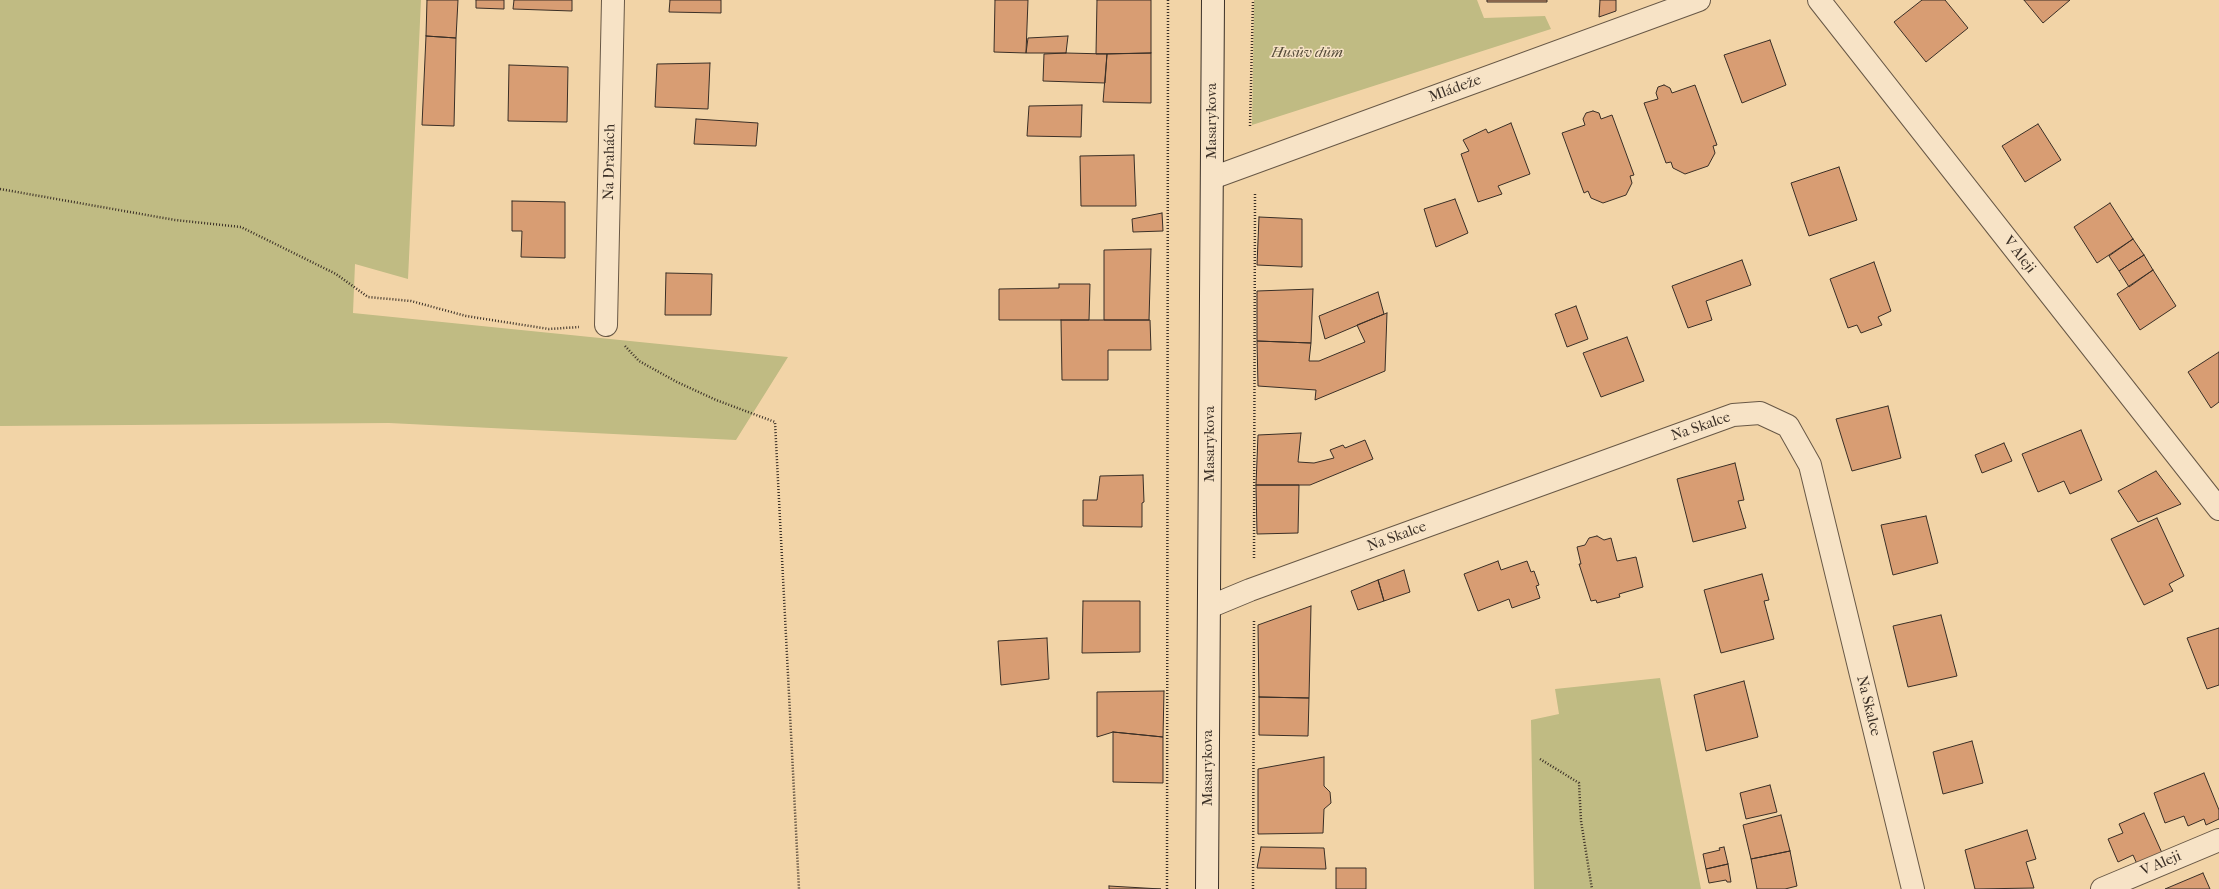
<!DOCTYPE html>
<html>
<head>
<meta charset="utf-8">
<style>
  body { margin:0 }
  canvas { display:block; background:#f2d4a7 }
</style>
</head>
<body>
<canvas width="2219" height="889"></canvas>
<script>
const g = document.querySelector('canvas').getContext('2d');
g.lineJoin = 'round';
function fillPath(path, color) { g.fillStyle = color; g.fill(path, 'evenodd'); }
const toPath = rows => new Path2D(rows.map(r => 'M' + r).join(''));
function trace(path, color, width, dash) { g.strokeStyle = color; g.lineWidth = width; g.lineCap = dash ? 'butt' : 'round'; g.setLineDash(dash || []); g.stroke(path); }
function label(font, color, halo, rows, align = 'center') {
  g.font = font + ' "IM FELL French Canon",serif'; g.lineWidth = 3; g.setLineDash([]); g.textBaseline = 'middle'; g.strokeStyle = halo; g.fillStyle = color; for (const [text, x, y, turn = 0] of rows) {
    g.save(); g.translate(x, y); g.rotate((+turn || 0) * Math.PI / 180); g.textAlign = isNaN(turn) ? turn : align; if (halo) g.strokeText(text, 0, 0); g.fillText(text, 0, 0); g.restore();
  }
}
const green = toPath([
  [0,0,421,0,408,279,355,264,353,313,788,357,736,440,389,423,0,426],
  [1254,0,1477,0,1484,18,1545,16,1551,29,1252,125],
  [1660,678,1701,889,1534,889,1531,720,1559,714,1555,689]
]);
const building = toPath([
  [427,0,458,0,456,38,426,36,427,0],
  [476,0,504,0,504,9,476,8,476,0],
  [514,0,572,0,572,11,513,9,514,0],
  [670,0,721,0,721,13,669,12,670,0],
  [995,0,1028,0,1026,53,994,52,995,0],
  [1097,0,1151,0,1151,53,1096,54,1097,0],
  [1487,0,1547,0,1547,2,1487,2,1487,0],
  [1600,0,1616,0,1616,11,1599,17,1600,0],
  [1922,0,1945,0,1968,28,1926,62,1894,22,1922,0],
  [2024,0,2070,0,2043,23,2024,0],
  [426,36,456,38,454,126,422,125,426,36],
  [1068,36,1066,53,1026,53,1028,38,1068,36],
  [1770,40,1786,85,1742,103,1724,55,1770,40],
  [1066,53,1107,54,1105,83,1043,81,1044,54,1066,53],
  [1151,53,1151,103,1103,102,1107,54,1151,53],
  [710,63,708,109,655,107,657,64,710,63],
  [509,65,568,67,567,122,508,121,509,65],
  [1664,85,1670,88,1672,93,1695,85,1717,145,1713,146,1715,153,1708,166,1685,174,1673,168,1671,162,1666,163,1644,103,1658,99,1656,93,1658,87,1664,85],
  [1082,105,1081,137,1027,136,1029,106,1082,105],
  [1593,111,1599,113,1601,119,1612,115,1634,175,1630,176,1632,183,1626,195,1603,203,1591,198,1588,191,1584,193,1562,133,1585,125,1583,119,1586,113,1593,111],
  [696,119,758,123,756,146,694,144,696,119],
  [1511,123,1530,174,1498,186,1502,194,1478,202,1461,154,1469,151,1463,140,1486,129,1488,133,1511,123],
  [2038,124,2061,160,2025,182,2002,146,2038,124],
  [1134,155,1136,206,1081,206,1080,156,1134,155],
  [1839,167,1857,220,1809,236,1791,183,1839,167],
  [1455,199,1468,233,1436,247,1424,209,1455,199],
  [512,201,565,202,565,258,521,257,522,231,512,231,512,201],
  [2110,203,2133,239,2097,263,2074,227,2110,203],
  [1162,213,1163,231,1133,232,1132,219,1162,213],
  [1259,217,1302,219,1302,267,1257,265,1259,217],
  [2133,239,2144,255,2119,271,2109,256,2133,239],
  [1151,249,1149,320,1104,320,1104,250,1151,249],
  [2144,255,2153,270,2129,287,2119,271,2144,255],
  [1742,260,1751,285,1706,301,1712,320,1688,328,1672,286,1742,260],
  [1874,262,1891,311,1878,317,1882,325,1861,333,1857,325,1848,328,1830,279,1874,262],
  [2153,270,2176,306,2140,330,2117,294,2153,270],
  [666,273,712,274,711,315,665,315,666,273],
  [1059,284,1090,284,1089,320,999,320,999,289,1059,288,1059,284],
  [1313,289,1311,343,1257,341,1257,291,1313,289],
  [1378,292,1384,314,1325,339,1319,316,1378,292],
  [1576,306,1588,339,1567,347,1555,314,1576,306],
  [1387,313,1385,371,1315,400,1316,390,1258,386,1257,341,1311,343,1309,361,1319,361,1365,342,1357,325,1387,313],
  [1061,320,1150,320,1151,350,1108,350,1108,380,1062,380,1061,320],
  [1627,337,1644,381,1601,397,1583,353,1627,337],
  [2219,352,2219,402,2211,408,2188,372,2219,352],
  [1888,406,1901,458,1852,471,1836,419,1888,406],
  [2081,430,2102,480,2070,494,2064,481,2038,492,2022,454,2081,430],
  [1301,433,1298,462,1314,463,1334,458,1330,450,1343,445,1345,448,1365,440,1373,459,1310,485,1256,485,1258,435,1301,433],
  [2004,443,2012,461,1982,473,1975,455,2004,443],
  [1735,463,1744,500,1738,501,1746,528,1693,542,1677,479,1735,463],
  [2156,471,2181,504,2138,522,2118,491,2156,471],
  [1143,475,1144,502,1142,503,1142,527,1083,526,1083,500,1097,500,1100,476,1143,475],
  [1256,485,1299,485,1298,533,1257,534,1256,485],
  [1926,516,1938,563,1893,575,1881,525,1926,516],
  [2157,518,2184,576,2169,584,2173,591,2144,605,2111,539,2157,518],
  [1597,536,1604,540,1611,538,1617,561,1636,557,1643,587,1619,594,1620,597,1597,603,1596,600,1591,601,1579,564,1581,564,1577,547,1585,545,1589,538,1597,536],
  [1498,561,1501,570,1527,561,1531,572,1534,571,1539,585,1536,586,1540,598,1512,608,1509,599,1478,611,1464,574,1498,561],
  [1404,570,1410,592,1384,601,1378,580,1404,570],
  [1762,574,1769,600,1764,601,1774,639,1721,653,1704,590,1762,574],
  [1378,580,1384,601,1358,610,1351,591,1378,580],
  [1083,601,1140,601,1140,652,1082,653,1083,601],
  [1311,606,1309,698,1259,697,1258,625,1311,606],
  [1941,615,1957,676,1908,687,1893,626,1941,615],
  [2219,628,2219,685,2207,689,2187,638,2219,628],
  [1047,638,1049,679,1001,685,998,641,1047,638],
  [1744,681,1758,737,1706,751,1694,695,1744,681],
  [1164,691,1163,737,1113,732,1097,737,1097,692,1164,691],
  [1259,697,1309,698,1308,736,1259,735,1259,697],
  [1113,732,1163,737,1163,783,1113,782,1113,732],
  [1972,741,1983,783,1943,794,1933,752,1972,741],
  [1324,757,1324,786,1330,792,1331,803,1324,809,1323,833,1258,834,1258,769,1324,757],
  [2204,773,2219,810,2219,819,2206,825,2204,819,2188,826,2184,816,2165,823,2154,793,2204,773],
  [1770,785,1777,812,1746,819,1740,793,1770,785],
  [2144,813,2162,853,2137,864,2133,855,2118,862,2108,839,2123,833,2119,824,2144,813],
  [1781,815,1790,851,1751,859,1743,825,1781,815],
  [2027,830,2036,859,2026,862,2034,888,1975,889,1965,850,2027,830],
  [1261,847,1324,848,1326,869,1257,868,1261,847],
  [1724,847,1728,864,1706,869,1703,854,1720,850,1719,848,1724,847],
  [1790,851,1797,886,1785,889,1757,889,1751,859,1790,851],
  [1728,864,1731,882,1727,882,1726,880,1709,883,1706,869,1728,864],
  [1336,868,1366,868,1366,889,1336,889,1336,868],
  [2203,873,2210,889,2165,889,2203,873],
  [1109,886,1161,889,1109,889,1109,886]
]);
const path = toPath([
  [1250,126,1253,0],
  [0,189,175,220,241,227,336,274,368,297,411,301,466,316,549,329,579,327],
  [625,346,639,361,677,382,716,400,775,422,799,889],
  [1254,558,1255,193],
  [1540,759,1579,783,1581,821,1592,889],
  [1167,889,1168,0],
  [1253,889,1254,619]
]);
const street = toPath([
  [1819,0,2219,509],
  [1212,178,1699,0],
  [606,325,613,0],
  [1209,607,1250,590,1733,415,1760,413,1788,426,1810,465,1913,889],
  [2102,889,2219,840]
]);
const secondary = toPath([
  [1207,889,1213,0]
]);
const parkNames = [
  ["Husův dům",1307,53]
];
const streetNames = [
  ["Mládeže",1455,89,-20],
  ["Masarykova",1212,121,-90],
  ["Na Drahách",610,162,-89],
  ["V Aleji",2019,255,52],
  ["Na Skalce",1701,427,-19],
  ["Masarykova",1210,444,-90],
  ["Na Skalce",1397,537,-20],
  ["Na Skalce",1868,706,76],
  ["Masarykova",1208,768,-90],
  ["V Aleji",2161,864,-23]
];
fillPath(green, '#c0bb83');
fillPath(building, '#d89d73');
trace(building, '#3a2f26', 1);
trace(street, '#685846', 24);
trace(secondary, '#3a2f26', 24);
trace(path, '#3a2f26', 2.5, [1, 2]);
trace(street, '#f7e3c6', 22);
trace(secondary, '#f7e3c6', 22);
label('italic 15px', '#554b39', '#f7e3c6', parkNames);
label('15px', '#3a2f26', '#f7e3c6', streetNames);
</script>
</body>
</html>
